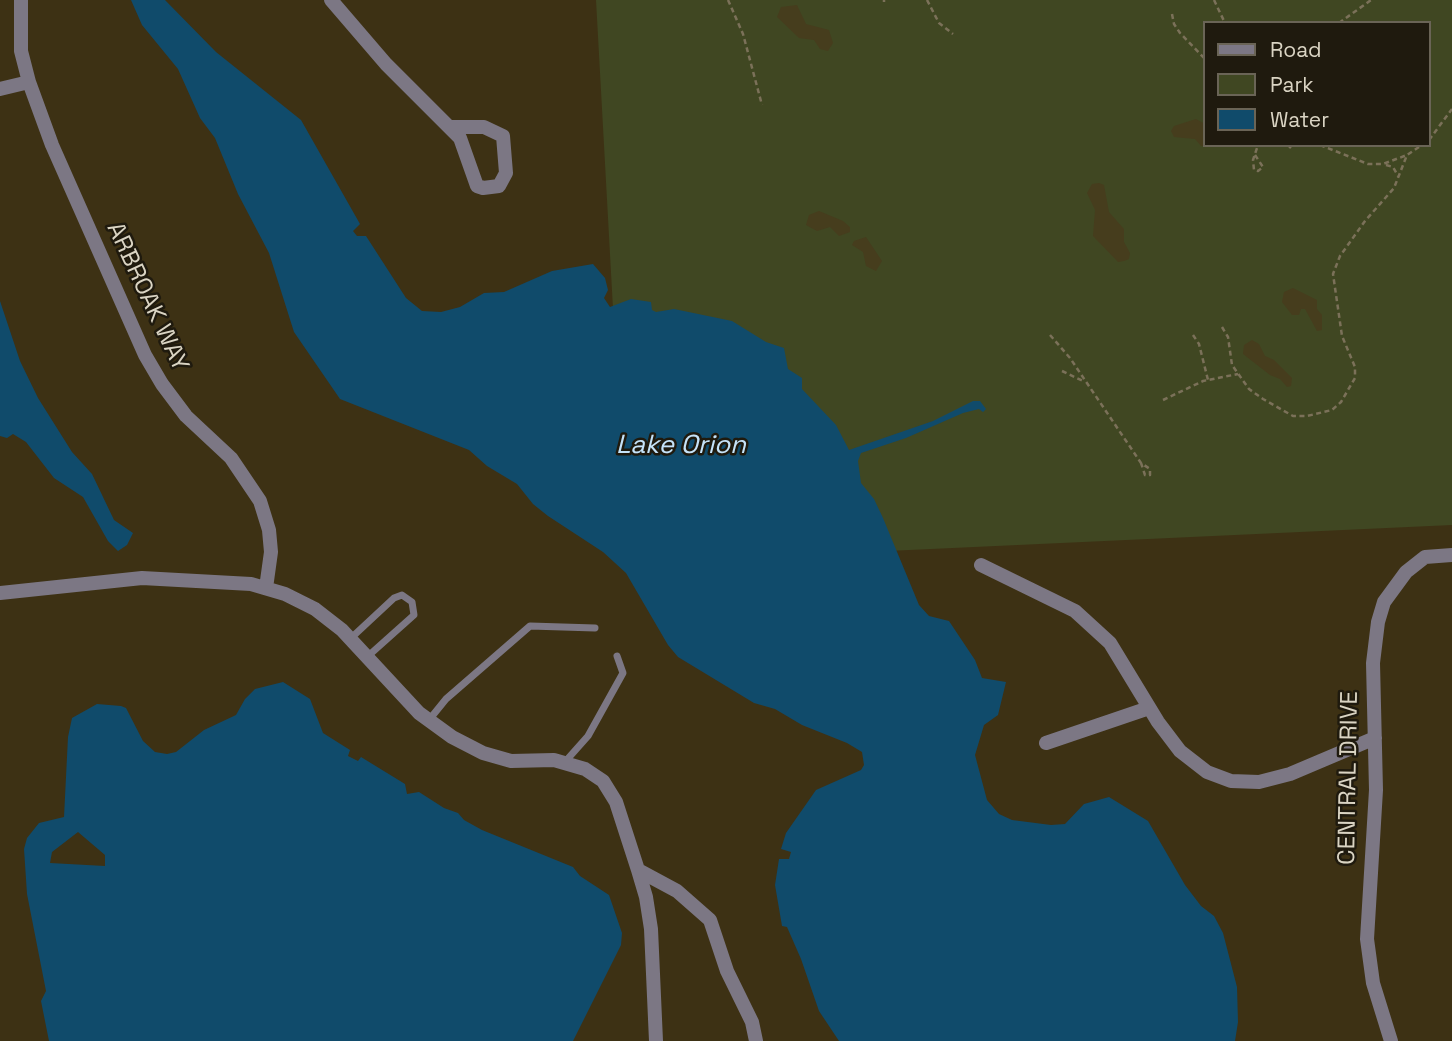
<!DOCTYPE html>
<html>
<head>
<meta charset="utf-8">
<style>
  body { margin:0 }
  #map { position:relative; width:1452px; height:1041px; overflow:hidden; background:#3d3114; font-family:"Space Grotesk",sans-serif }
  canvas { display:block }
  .legend { position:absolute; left:1203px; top:21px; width:228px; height:126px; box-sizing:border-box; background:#1f1a0e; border:2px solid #6a6456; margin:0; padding:9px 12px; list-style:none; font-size:21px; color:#dad4c3 }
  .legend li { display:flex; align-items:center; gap:14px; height:35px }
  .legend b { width:35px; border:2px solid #6a6456 }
</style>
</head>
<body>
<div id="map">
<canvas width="1452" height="1041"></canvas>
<ul class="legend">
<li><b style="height:9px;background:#7c7784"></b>Road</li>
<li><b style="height:19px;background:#404722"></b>Park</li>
<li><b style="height:19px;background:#104b6b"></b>Water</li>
</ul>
</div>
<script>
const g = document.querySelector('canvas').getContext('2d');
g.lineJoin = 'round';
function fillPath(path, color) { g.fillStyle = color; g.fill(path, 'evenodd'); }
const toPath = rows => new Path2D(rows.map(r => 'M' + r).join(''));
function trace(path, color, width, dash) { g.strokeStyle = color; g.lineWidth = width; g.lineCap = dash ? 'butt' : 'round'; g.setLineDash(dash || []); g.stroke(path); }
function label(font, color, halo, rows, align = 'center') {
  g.font = font + ' "Space Grotesk",sans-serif'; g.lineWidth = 5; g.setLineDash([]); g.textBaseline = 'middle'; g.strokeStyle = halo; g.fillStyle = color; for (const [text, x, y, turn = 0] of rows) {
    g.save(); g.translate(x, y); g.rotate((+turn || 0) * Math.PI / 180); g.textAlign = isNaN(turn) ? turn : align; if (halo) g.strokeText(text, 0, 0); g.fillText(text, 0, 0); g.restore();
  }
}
const green = toPath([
  [596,0,1452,0,1452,525,627,563],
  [1205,23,1429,23,1429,145,1205,145]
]);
const sand = toPath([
  [797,5,806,24,829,30,833,43,828,51,820,49,814,40,799,38,777,17,781,7],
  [1196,119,1205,124,1205,145,1222,146,1201,146,1195,139,1174,137,1171,131,1174,126],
  [1099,183,1104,185,1109,212,1124,229,1124,242,1130,253,1129,259,1124,261,1118,262,1093,236,1095,210,1087,193,1092,184],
  [819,211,843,221,850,227,850,232,839,236,830,227,817,231,806,225,809,215],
  [866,237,882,261,876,271,866,266,863,252,852,245,854,241],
  [1293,288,1317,300,1317,309,1322,315,1322,330,1317,331,1305,309,1301,309,1299,315,1292,315,1282,302,1284,292],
  [1252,340,1259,344,1265,356,1274,360,1292,378,1291,386,1287,387,1280,379,1270,375,1243,354,1244,345]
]);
const water = toPath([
  [131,0,165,0,216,52,301,120,360,224,353,231,357,236,366,236,406,298,422,311,441,312,460,307,484,293,504,292,552,271,593,264,605,278,608,290,604,298,610,307,631,299,651,302,652,310,656,312,674,309,732,321,766,342,784,348,788,369,802,378,802,389,836,425,849,450,933,421,973,401,980,401,986,409,983,412,979,409,963,413,906,438,861,453,858,461,861,483,874,499,883,518,919,605,929,616,949,621,975,660,982,678,1006,682,998,715,984,725,975,755,987,800,999,814,1012,820,1051,825,1065,824,1084,804,1109,797,1148,821,1185,885,1201,906,1214,916,1223,933,1237,987,1238,1022,1235,1041,839,1041,819,1011,801,959,787,927,782,926,775,885,779,859,789,859,791,852,781,849,786,833,816,790,861,770,864,765,862,752,847,743,802,725,775,709,754,703,678,657,668,645,626,573,603,552,548,516,533,504,517,484,487,466,469,450,340,399,294,332,269,253,238,194,215,138,200,118,178,69,142,25],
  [0,301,20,361,38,398,72,452,92,474,114,520,133,533,127,545,118,551,108,541,83,497,54,478,26,442,13,434,7,438,0,436],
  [283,682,310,699,323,733,350,750,348,756,358,761,361,757,405,784,407,794,419,792,444,808,458,813,464,820,482,830,573,867,580,876,609,895,622,933,621,945,573,1041,49,1041,41,1001,46,991,27,894,24,849,27,838,39,823,64,817,68,737,72,718,97,704,121,706,126,708,143,741,155,752,167,754,176,752,204,730,236,715,245,699,255,689],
  [78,832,105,855,105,866,50,863,52,852]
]);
const path = toPath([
  [728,0,743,34,762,105],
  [927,0,939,23,953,34],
  [1214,0,1225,23],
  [884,2,884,0],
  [1172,14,1174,24,1180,33,1205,59],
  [1339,23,1371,0],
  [1429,140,1452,109],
  [1288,145,1291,148],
  [1320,145,1368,164,1383,164,1407,155],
  [1255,155,1263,167,1258,171,1254,170,1253,160,1258,145],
  [1386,165,1393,167,1398,176],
  [1222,327,1228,337,1232,365,1249,389,1263,399,1293,416,1307,416,1332,410,1341,402,1355,378,1355,367,1342,336,1333,274,1340,256,1365,221,1394,188,1407,155,1422,145],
  [1050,335,1070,358,1141,463,1150,469,1150,475,1145,475,1141,463],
  [1193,335,1199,344,1208,380],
  [1062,371,1083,381],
  [1163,400,1203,381,1238,374]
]);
const lane = toPath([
  [350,639,394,598,402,595,412,602,414,615,367,657],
  [429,720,446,699,530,626,595,628],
  [564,763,588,736,623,673,617,656]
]);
const street = toPath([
  [21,0,21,51,29,82,52,145,145,355,162,384,186,416,231,458,260,501,269,530,271,552,266,588],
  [331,0,386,64,460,138,477,186,483,188,499,186,506,173,503,136,484,127,451,127],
  [0,89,29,82],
  [981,565,1075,611,1110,643,1158,722,1180,751,1207,772,1231,781,1259,782,1290,774,1375,738],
  [0,593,142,578,251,584,285,594,315,609,342,630,419,713,452,737,483,753,511,761,554,760,585,769,603,781,616,802,638,870,677,891,710,920,727,971,752,1022,756,1041],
  [1046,743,1149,708],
  [638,870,646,897,651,929,656,1041],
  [1391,1041,1373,983,1367,939,1376,790,1373,663,1378,622,1384,602,1406,572,1425,557,1452,555]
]);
const streetNames = [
  ["ARBROAK WAY",147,297,65],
  ["CENTRAL DRIVE",1349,778,-89]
];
const waterNames = [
  ["Lake Orion",681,446]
];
fillPath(green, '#404722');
fillPath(sand, '#463d1d');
fillPath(water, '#104b6b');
trace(path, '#7b7159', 2.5, [5, 3.5]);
trace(lane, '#7c7784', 7);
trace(street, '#7c7784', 14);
label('24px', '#dad4c3', '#1f1a0e', streetNames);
label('italic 26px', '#c5e3f9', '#1f1a0e', waterNames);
</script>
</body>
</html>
